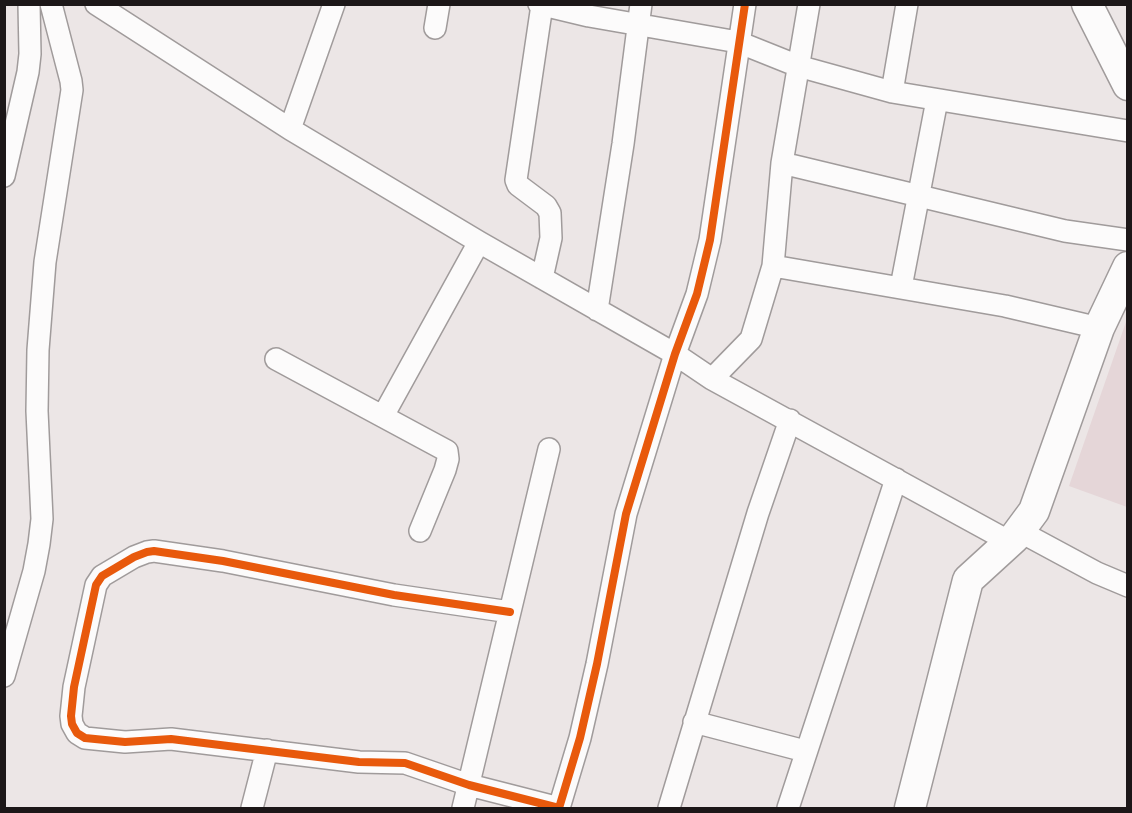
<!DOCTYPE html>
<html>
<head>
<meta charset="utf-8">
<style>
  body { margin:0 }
  #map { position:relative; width:1132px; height:813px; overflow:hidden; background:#ece6e6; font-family:"PT Sans Narrow",sans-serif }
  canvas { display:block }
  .frame { position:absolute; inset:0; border:6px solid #1c1718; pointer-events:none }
</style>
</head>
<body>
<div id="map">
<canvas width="1132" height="813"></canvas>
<div class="frame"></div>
</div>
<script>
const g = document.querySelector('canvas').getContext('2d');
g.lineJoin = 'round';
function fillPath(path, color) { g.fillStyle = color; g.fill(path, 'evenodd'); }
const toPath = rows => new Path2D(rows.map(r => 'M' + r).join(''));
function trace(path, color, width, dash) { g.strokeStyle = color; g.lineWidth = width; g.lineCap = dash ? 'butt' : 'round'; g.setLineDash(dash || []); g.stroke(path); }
const built = toPath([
  [1127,319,1128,507,1127,507,1069,486]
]);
const street = toPath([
  [96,4,290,129],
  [334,4,290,129,479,242,675,354,712,379,1010,542],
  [539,4,589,16,738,42,798,66,892,92,1128,131],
  [435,28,439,4],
  [892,92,907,4],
  [782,163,1065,231,1128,240],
  [4,176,28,72,30,54,29,4],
  [773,266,1005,306,1099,328],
  [542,278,551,238,550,213,546,206,518,185,516,180,542,5],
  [901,287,937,100],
  [597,310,623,144,641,4],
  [276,359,447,451,448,459,445,470,420,531],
  [712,379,751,339,773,266,782,163,809,4],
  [383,416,479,242],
  [1019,531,1097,573,1128,586],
  [510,612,394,595,223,561,154,551,147,552,134,557,102,576,96,585,74,687,71,716,72,724,77,733,85,738,125,742,171,739,359,762,405,763,469,785,559,808,580,738,597,664,626,514,675,354,697,294,710,240,745,4],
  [4,676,34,571,39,544,42,519,37,411,38,350,45,262,72,90,71,81,51,4],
  [694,722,805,751],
  [252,808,267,750],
  [463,808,549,449],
  [669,808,758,513,790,420],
  [788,808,896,479]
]);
const secondary = toPath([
  [1087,4,1128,85],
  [910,808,968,580,1014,538,1034,511,1099,328,1128,267]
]);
const cycleway = toPath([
  [510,612,394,595,223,561,154,551,147,552,134,557,102,576,96,585,74,687,71,716,72,724,77,733,85,738,125,742,171,739,359,762,405,763,469,785,559,808,580,738,597,664,626,514,675,354,697,294,710,240,745,4]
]);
fillPath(built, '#e5d6d8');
trace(street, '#a09b9b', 24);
trace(secondary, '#a09b9b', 33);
trace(street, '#fcfbfb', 21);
trace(secondary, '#fcfbfb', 30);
trace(cycleway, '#e8590c', 8);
</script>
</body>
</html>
